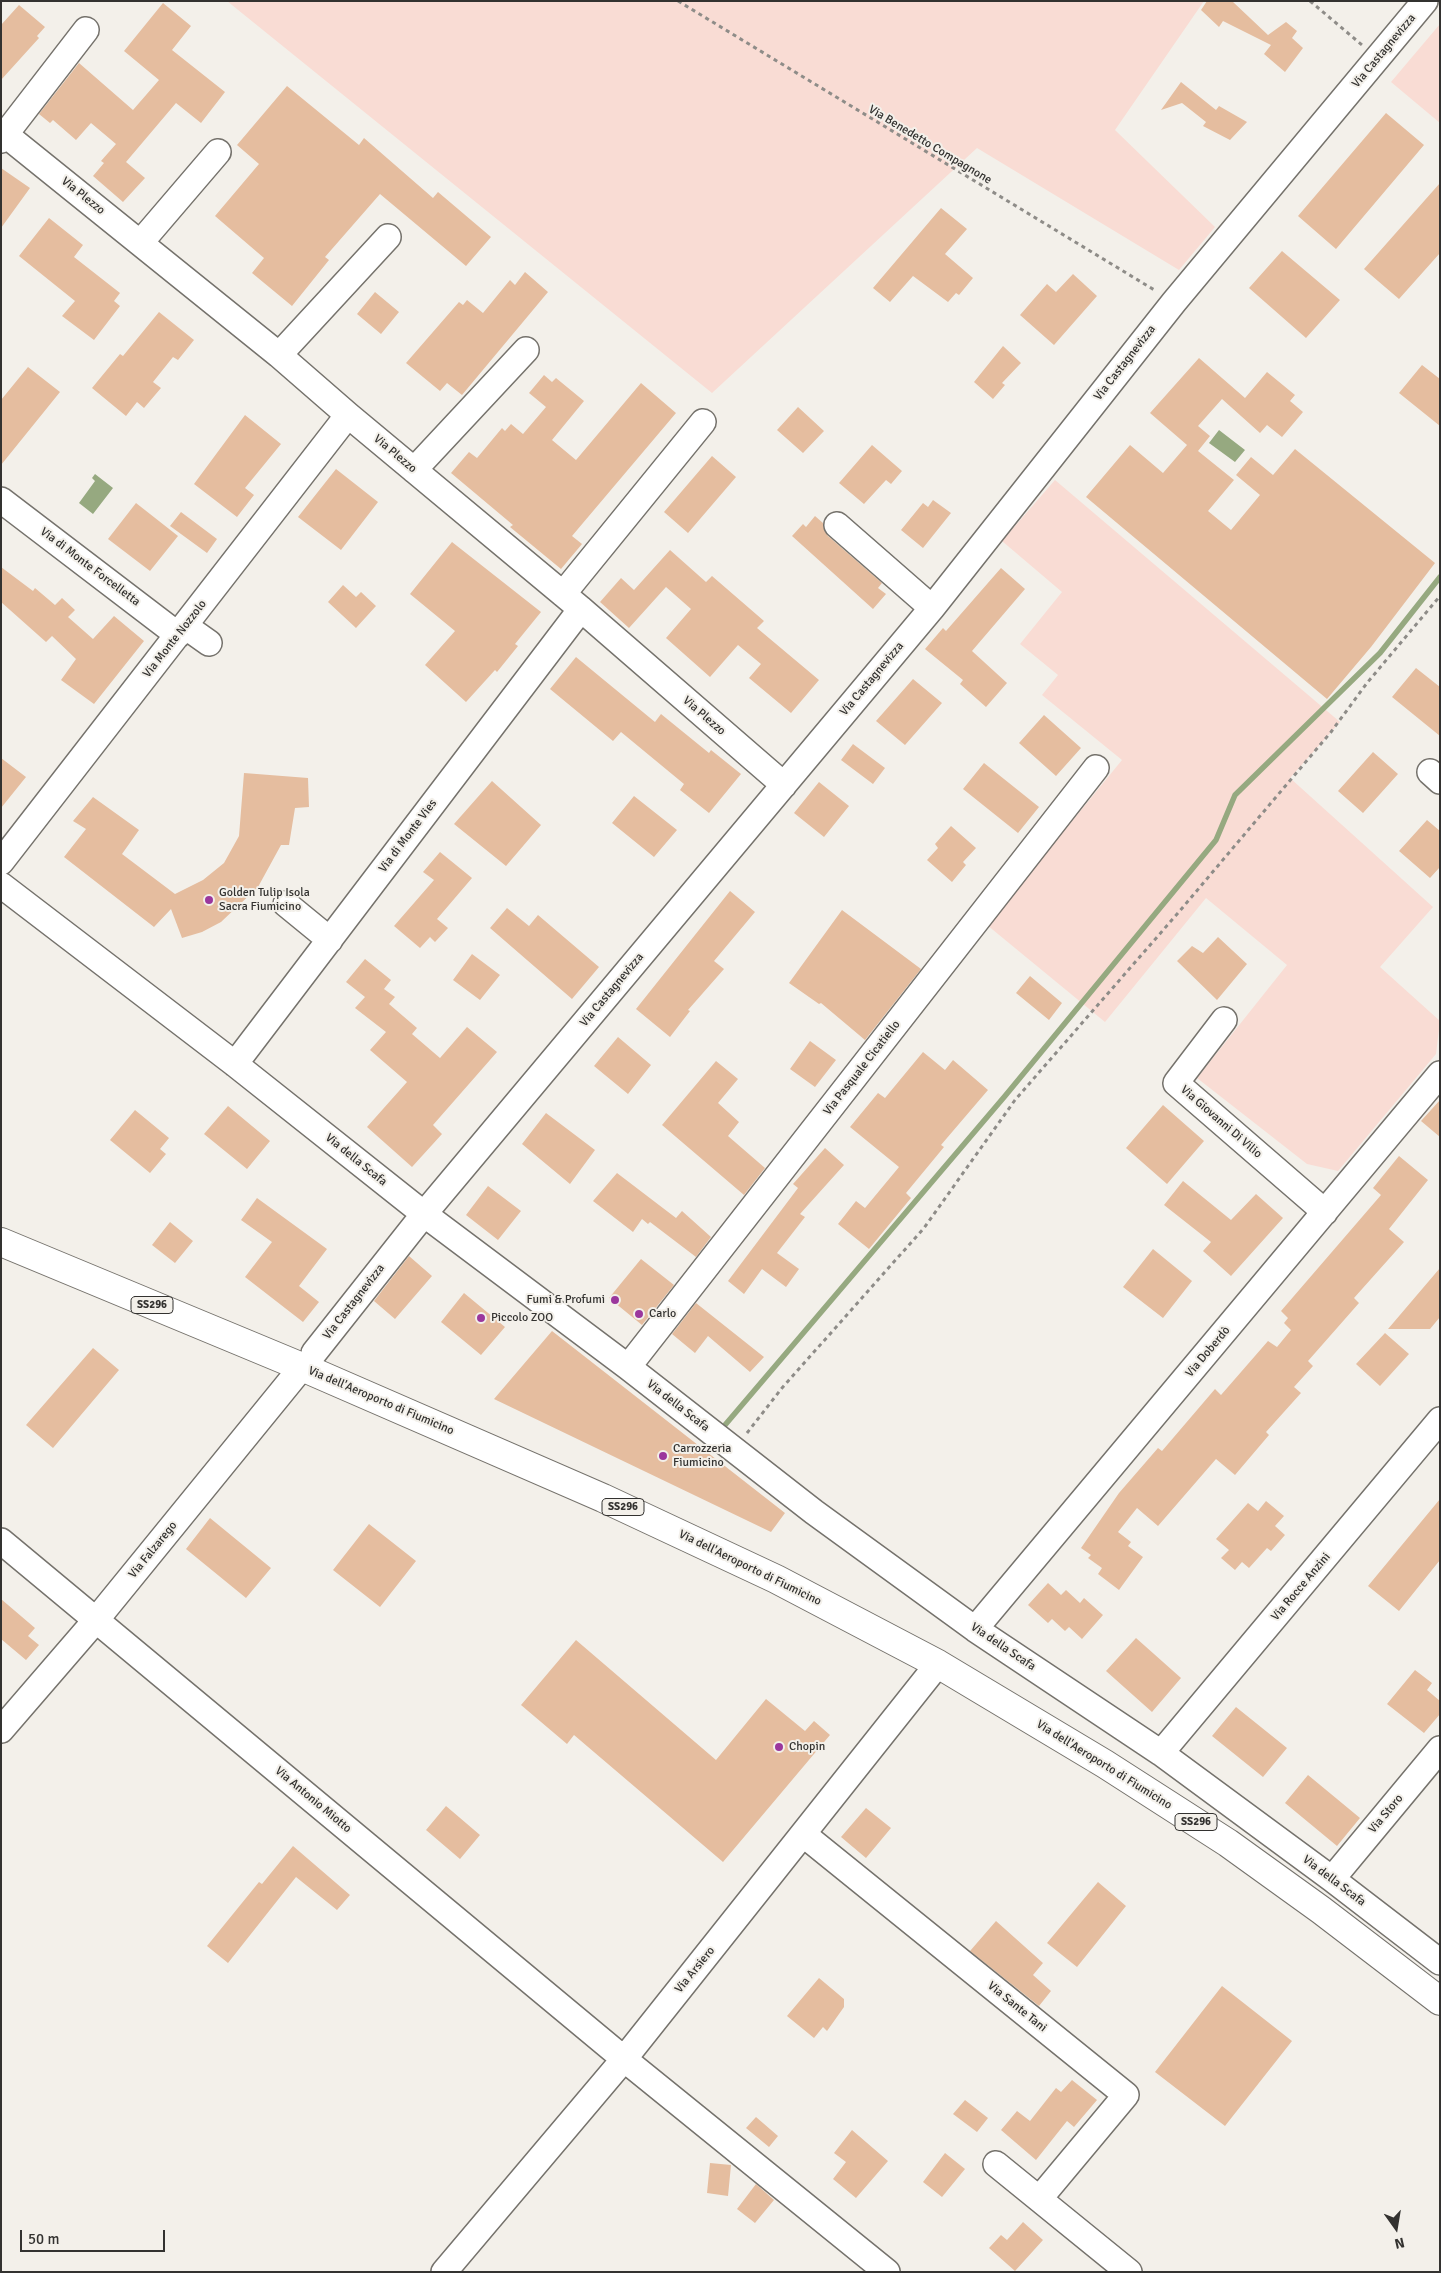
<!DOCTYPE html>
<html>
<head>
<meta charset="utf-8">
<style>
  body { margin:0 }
  #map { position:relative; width:1441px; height:2273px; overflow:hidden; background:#f3f0ea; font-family:Signika,sans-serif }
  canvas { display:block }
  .frame { position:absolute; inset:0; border:2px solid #333230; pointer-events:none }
  .north { position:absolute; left:1371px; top:2203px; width:50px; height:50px; -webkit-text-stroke:4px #f3f0ea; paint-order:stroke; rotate:167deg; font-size:14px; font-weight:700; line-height:20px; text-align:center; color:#333230 }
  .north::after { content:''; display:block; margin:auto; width:18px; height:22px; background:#333230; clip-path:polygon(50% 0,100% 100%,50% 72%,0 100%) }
  .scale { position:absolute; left:20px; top:2230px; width:145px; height:22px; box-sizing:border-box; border:2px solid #333230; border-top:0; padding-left:6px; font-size:15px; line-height:18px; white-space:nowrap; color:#333230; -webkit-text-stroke:4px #f3f0ea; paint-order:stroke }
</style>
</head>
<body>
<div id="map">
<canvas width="1441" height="2273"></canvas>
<div class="frame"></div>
<div class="north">N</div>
<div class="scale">50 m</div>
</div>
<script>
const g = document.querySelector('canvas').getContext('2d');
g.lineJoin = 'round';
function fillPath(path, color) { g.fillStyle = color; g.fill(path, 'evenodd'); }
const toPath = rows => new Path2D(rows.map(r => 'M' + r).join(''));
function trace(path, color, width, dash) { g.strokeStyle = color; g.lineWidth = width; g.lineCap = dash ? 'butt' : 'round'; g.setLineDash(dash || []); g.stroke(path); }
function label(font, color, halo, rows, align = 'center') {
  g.font = font + ' Signika,sans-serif'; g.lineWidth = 4; g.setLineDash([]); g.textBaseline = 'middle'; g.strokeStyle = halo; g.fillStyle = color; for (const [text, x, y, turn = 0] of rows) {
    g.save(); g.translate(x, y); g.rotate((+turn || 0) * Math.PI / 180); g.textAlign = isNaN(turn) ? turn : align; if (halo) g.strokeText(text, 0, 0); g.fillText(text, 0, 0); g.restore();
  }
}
const green = toPath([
  [227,1,1204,1,1115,130,1215,227,1179,270,977,148,712,393],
  [1440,24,1440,123,1391,82],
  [1055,480,1340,722,1290,778,1433,907,1380,967,1440,1021,1436,1054,1338,1171,1307,1164,1197,1078,1287,965,1206,898,1105,1022,987,925,1122,760,1042,695,1058,675,1020,644,1062,592,1002,541]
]);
const water = toPath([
  [1219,430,1245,450,1235,462,1209,443],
  [95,474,113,488,93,514,79,503,95,481,92,478]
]);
const stream = toPath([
  [725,1425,1005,1096,1216,840,1235,795,1380,653,1440,577]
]);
const building = toPath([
  [1207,1,1232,1,1268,35,1286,22,1297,31,1292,38,1303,48,1285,72,1264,54,1271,45,1223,21,1219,27,1201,10],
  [163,3,191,26,172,50,225,92,201,123,176,103,126,162,145,178,123,202,93,176,104,163,101,161,116,144,91,123,76,140,53,120,50,123,39,114,79,63,133,110,159,80,124,51],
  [19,5,45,27,37,36,39,38,1,80,1,25],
  [1181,82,1216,110,1219,106,1247,122,1230,140,1203,126,1206,122,1182,103,1161,110],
  [287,86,359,145,364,138,433,198,438,192,491,237,466,266,380,194,325,257,329,260,292,306,252,273,264,258,215,216,259,164,237,145],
  [1386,113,1424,145,1336,249,1298,216],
  [1,168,30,188,1,228],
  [1440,183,1440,253,1399,299,1364,269],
  [941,208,967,229,945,254,973,278,959,295,956,293,948,302,913,276,890,302,873,288],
  [49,218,83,245,74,257,120,293,114,301,120,306,94,340,62,316,75,301,19,256],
  [1282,251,1340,300,1306,338,1249,288],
  [525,272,548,292,462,395,447,383,440,391,406,363,459,302,463,305,467,300,483,313,510,280,515,285],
  [1073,274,1097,296,1054,345,1020,315,1047,284,1056,292],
  [375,292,399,312,381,334,357,314],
  [159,312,194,340,178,360,173,357,153,382,161,388,144,408,137,402,126,416,92,388,120,354,123,356],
  [1003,346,1021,363,1002,383,1005,385,993,399,974,382],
  [1199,358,1245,398,1267,372,1295,395,1290,401,1303,412,1282,437,1267,425,1260,433,1222,399,1198,426,1210,436,1198,451,1234,480,1208,511,1231,530,1260,495,1236,475,1251,457,1273,475,1295,449,1435,563,1371,647,1327,699,1086,497,1130,445,1163,473,1187,445,1150,413],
  [1422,365,1440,379,1440,426,1399,393],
  [28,367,60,392,1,465,1,400],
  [544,375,552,382,556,378,584,401,552,440,576,460,641,383,676,413,572,536,582,544,561,569,510,527,513,525,451,473,469,452,477,458,502,428,505,431,511,424,523,434,546,407,529,393],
  [798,407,824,431,803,453,777,430],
  [245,415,281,444,245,488,254,495,237,517,194,484],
  [872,445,902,471,891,484,886,480,864,504,839,483],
  [712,456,736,477,688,533,664,512],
  [336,469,378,502,341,550,298,517],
  [933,500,951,513,923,548,901,530,923,503,928,507],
  [136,503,178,536,150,571,108,539],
  [181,512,217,539,207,553,170,526],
  [815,516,823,523,824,530,828,536,882,583,878,588,886,594,873,609,792,536,803,524,806,527],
  [452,542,541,612,515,644,518,646,497,672,495,670,466,702,425,665,455,631,410,594],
  [670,550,706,582,712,576,764,621,757,628,819,680,791,713,749,678,761,664,738,645,710,677,666,638,691,609,666,587,629,628,600,602,621,578,634,590],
  [1,567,33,591,35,588,55,605,62,598,75,610,68,617,93,639,114,616,144,641,94,704,61,680,76,659,52,636,46,642,1,602],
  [1001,568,1025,589,972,651,1007,683,986,707,960,684,963,680,925,649,943,628,946,631],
  [343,585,356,597,361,592,376,606,356,628,328,602],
  [576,657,655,722,661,714,709,753,711,750,741,774,709,813,680,790,684,784,621,732,613,741,550,689],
  [1416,668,1440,687,1440,736,1392,697],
  [913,679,942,703,905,745,876,721],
  [1044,715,1081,748,1056,776,1019,743],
  [853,744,885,768,873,784,841,760],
  [1373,752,1398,774,1363,813,1338,791],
  [1,758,26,777,1,808],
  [984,763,1039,807,1018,833,963,789],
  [244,773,308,778,309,807,295,808,289,845,281,845,258,887,221,922,202,932,182,938,171,909,154,927,64,857,86,829,73,821,93,797,139,830,122,854,175,894,203,880,224,863,239,836],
  [492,781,541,825,506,866,454,824],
  [819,782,849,806,824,837,794,813],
  [634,796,677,830,654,857,612,823],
  [1427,820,1440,831,1440,867,1430,878,1399,851],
  [951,826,976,848,963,862,966,865,952,882,927,860,938,848,935,844],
  [440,852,472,878,437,919,448,928,435,942,430,937,420,948,394,926,434,880,423,872],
  [730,891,755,912,714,961,724,969,688,1010,690,1011,670,1037,636,1009],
  [507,908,529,926,538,915,599,967,572,999,490,928],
  [842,910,921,969,865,1040,821,1003,819,1004,789,983],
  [1218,937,1247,964,1217,1000,1177,961,1192,946,1203,953],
  [472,954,500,975,480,1000,453,980],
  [365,959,391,980,384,989,395,997,389,1004,417,1028,412,1034,440,1058,467,1027,497,1052,433,1125,442,1134,412,1167,367,1127,407,1082,370,1050,386,1032,355,1008,365,997,346,982],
  [1030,976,1062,1003,1049,1020,1016,993],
  [618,1037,651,1065,628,1094,594,1066],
  [810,1041,836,1060,815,1087,790,1069],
  [923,1052,945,1070,953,1060,988,1090,941,1145,944,1147,906,1193,911,1198,869,1249,838,1224,856,1201,865,1208,899,1167,850,1127,878,1093,885,1098],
  [716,1061,738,1079,718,1103,739,1122,728,1136,765,1168,744,1195,662,1125],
  [1440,1100,1440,1137,1421,1121],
  [1163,1105,1204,1141,1167,1184,1126,1148],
  [228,1106,270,1141,247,1169,204,1134],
  [135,1110,169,1138,160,1149,166,1154,150,1173,110,1140],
  [546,1113,595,1150,570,1184,522,1144],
  [825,1148,844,1165,800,1214,805,1217,777,1253,799,1269,786,1287,762,1269,744,1294,728,1281,798,1188,793,1184],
  [1399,1156,1428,1180,1389,1229,1404,1242,1354,1298,1359,1303,1308,1361,1313,1366,1294,1387,1301,1393,1266,1432,1269,1435,1235,1475,1216,1459,1158,1526,1137,1508,1118,1532,1131,1542,1128,1546,1143,1557,1119,1590,1098,1574,1102,1568,1088,1558,1091,1555,1081,1548,1119,1493,1158,1448,1162,1451,1215,1389,1221,1395,1268,1341,1277,1347,1291,1330,1284,1323,1288,1318,1281,1311,1381,1195,1373,1188],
  [617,1173,676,1218,682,1211,711,1237,696,1257,650,1222,648,1224,642,1219,633,1232,593,1201],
  [1183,1181,1231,1220,1256,1194,1283,1218,1231,1276,1203,1251,1211,1242,1164,1205],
  [488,1186,521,1211,498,1240,466,1215],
  [257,1198,327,1249,299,1286,319,1302,303,1322,245,1277,272,1242,241,1220],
  [170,1222,193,1241,175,1263,152,1245],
  [1153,1249,1192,1281,1163,1318,1123,1287],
  [409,1256,432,1276,395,1319,374,1301],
  [641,1259,674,1285,642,1325,609,1298],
  [1440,1268,1440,1317,1430,1329,1388,1329],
  [464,1293,505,1327,481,1355,441,1322],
  [696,1303,764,1357,750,1372,708,1336,695,1353,672,1334],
  [552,1331,785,1513,771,1532,494,1399],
  [1385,1333,1409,1354,1380,1386,1356,1364],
  [93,1348,119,1370,53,1448,26,1425],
  [1440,1499,1440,1560,1399,1611,1368,1586],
  [1266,1501,1284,1516,1275,1526,1285,1535,1271,1551,1267,1548,1249,1568,1242,1562,1235,1570,1221,1558,1229,1550,1216,1539,1248,1503,1258,1511],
  [210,1518,271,1568,246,1598,186,1549],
  [369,1524,416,1561,380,1607,333,1570],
  [1048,1583,1061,1595,1066,1590,1080,1603,1084,1598,1103,1615,1082,1639,1069,1627,1065,1631,1052,1619,1048,1623,1028,1605],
  [1,1599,35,1628,28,1636,39,1645,26,1660,1,1639],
  [1136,1638,1181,1678,1152,1712,1106,1671],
  [576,1640,716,1760,766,1699,805,1731,814,1721,830,1735,723,1862,574,1735,567,1744,521,1705],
  [1415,1670,1432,1683,1427,1690,1440,1701,1440,1714,1424,1733,1387,1704],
  [1236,1707,1287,1748,1263,1777,1212,1736],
  [1308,1775,1360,1818,1337,1846,1285,1803],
  [446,1806,480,1835,460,1859,426,1830],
  [866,1808,891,1828,866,1858,841,1837],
  [293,1846,350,1895,337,1910,296,1877,228,1963,207,1946,259,1882,262,1884],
  [1098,1882,1126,1906,1077,1967,1047,1943],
  [996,1921,1043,1963,1033,1975,1051,1991,1039,2006,970,1951],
  [819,1978,844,1999,844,2007,827,2031,823,2027,814,2038,787,2016],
  [1222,1986,1292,2041,1225,2126,1155,2072],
  [1072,2080,1097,2100,1074,2127,1067,2121,1036,2160,1001,2130,1017,2111,1030,2121,1056,2088,1061,2092],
  [965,2100,988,2118,977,2132,953,2114],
  [756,2117,778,2136,769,2147,746,2128],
  [852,2130,888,2161,856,2198,833,2179,846,2162,834,2153],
  [945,2153,965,2169,942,2197,923,2182],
  [710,2163,731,2165,728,2196,707,2193],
  [756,2184,774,2200,755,2223,737,2209],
  [1023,2222,1043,2240,1015,2271,989,2248,1001,2235,1007,2240]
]);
const path = toPath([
  [678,1,1156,291],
  [1310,1,1362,45],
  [747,1433,782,1388,924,1228,1015,1100,1178,913,1331,732,1367,683,1440,596]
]);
const minor = toPath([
  [1,131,279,355,348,415,581,609,784,785],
  [1,140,86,30],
  [141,242,218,152],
  [279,355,388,237],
  [414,470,526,350],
  [1,500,178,635],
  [837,525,932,608],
  [563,594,703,422],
  [185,626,209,643],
  [1430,772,1440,781],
  [1,862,348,415],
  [1,885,235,1064,424,1214,628,1367,814,1512,975,1629,1161,1753,1332,1879,1440,1962],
  [286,904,330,940],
  [1224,1020,1176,1083,1325,1212],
  [235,1064,581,609],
  [314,1353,424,1214,932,608,1174,302,1425,1],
  [628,1367,1096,768],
  [1,1541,624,2059,887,2272],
  [975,1629,1440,1074],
  [1,1730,96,1620,302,1367],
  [1161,1753,1440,1420],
  [803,1834,1126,2095,1040,2198],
  [1332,1879,1440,1749],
  [996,2164,1129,2272],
  [444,2272,624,2059,938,1664]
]);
const major = toPath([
  [1,1242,302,1367,603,1498,776,1579,938,1664,1105,1764,1228,1843,1321,1910,1440,2001]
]);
const markers = [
  [209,900,5,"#9b379d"],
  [615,1300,5,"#9b379d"],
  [639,1314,5,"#9b379d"],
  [481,1318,5,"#9b379d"],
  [663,1456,5,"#9b379d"],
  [779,1747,5,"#9b379d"]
];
const shields = [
  [152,1305,42],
  [623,1507,42],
  [1196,1822,42]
];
const shieldNames = [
  ["SS296",152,1305],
  ["SS296",623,1507],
  ["SS296",1196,1822]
];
const streetNames = [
  ["Via Castagnevizza",1384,51,-50],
  ["Via Benedetto Compagnone",930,145,31],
  ["Via Plezzo",83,196,39],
  ["Via Castagnevizza",1125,363,-52],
  ["Via Plezzo",395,454,40],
  ["Via di Monte Forcelletta",90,567,37],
  ["Via Monte Nozzolo",175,639,-52],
  ["Via Castagnevizza",872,679,-50],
  ["Via Plezzo",704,716,41],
  ["Via di Monte Vies",408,836,-53],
  ["Via Castagnevizza",612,990,-50],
  ["Via Pasquale Cicatiello",862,1068,-52],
  ["Via Giovanni Di Vilio",1221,1122,41],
  ["Via della Scafa",356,1160,39],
  ["Via Castagnevizza",354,1302,-52],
  ["Via Doberdò",1208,1352,-50],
  ["Via dell'Aeroporto di Fiumicino",381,1401,23],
  ["Via della Scafa",678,1406,38],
  ["Via Falzarego",153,1550,-51],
  ["Via dell'Aeroporto di Fiumicino",750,1568,26],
  ["Via Rocce Anzini",1301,1587,-50],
  ["Via della Scafa",1003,1647,34],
  ["Via dell'Aeroporto di Fiumicino",1104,1765,32],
  ["Via Antonio Miotto",313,1800,40],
  ["Via Storo",1386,1814,-50],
  ["Via della Scafa",1334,1881,37],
  ["Via Arsiero",695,1970,-51],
  ["Via Sante Tani",1017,2007,39]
];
const poiNames = [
  ["Golden Tulip Isola",219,893],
  ["Sacra Fiumicino",219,907],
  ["Fumi & Profumi",605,1300,"right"],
  ["Carlo",649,1314],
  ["Piccolo ZOO",491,1318],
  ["Carrozzeria",673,1449],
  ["Fiumicino",673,1463],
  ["Chopin",789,1747]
];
fillPath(green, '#f9dcd4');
fillPath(water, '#96a980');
trace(stream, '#96a980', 5.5);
fillPath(building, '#e5bd9f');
trace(minor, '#75726c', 28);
trace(major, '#75726c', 30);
trace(path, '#8e8c88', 3, [4, 4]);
trace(minor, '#fff', 25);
trace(major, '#fff', 28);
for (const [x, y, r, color] of markers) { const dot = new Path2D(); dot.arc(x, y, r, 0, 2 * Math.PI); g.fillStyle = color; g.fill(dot); trace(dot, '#f3f0ea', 2); }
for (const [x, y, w] of shields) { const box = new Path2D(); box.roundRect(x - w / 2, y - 8.5, w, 17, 4); g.fillStyle = '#f3f0ea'; g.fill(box); trace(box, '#333230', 1); }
label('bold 11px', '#333230', null, shieldNames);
label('12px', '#333230', '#f3f0ea', streetNames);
label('12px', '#333230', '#f3f0ea', poiNames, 'left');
</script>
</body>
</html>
